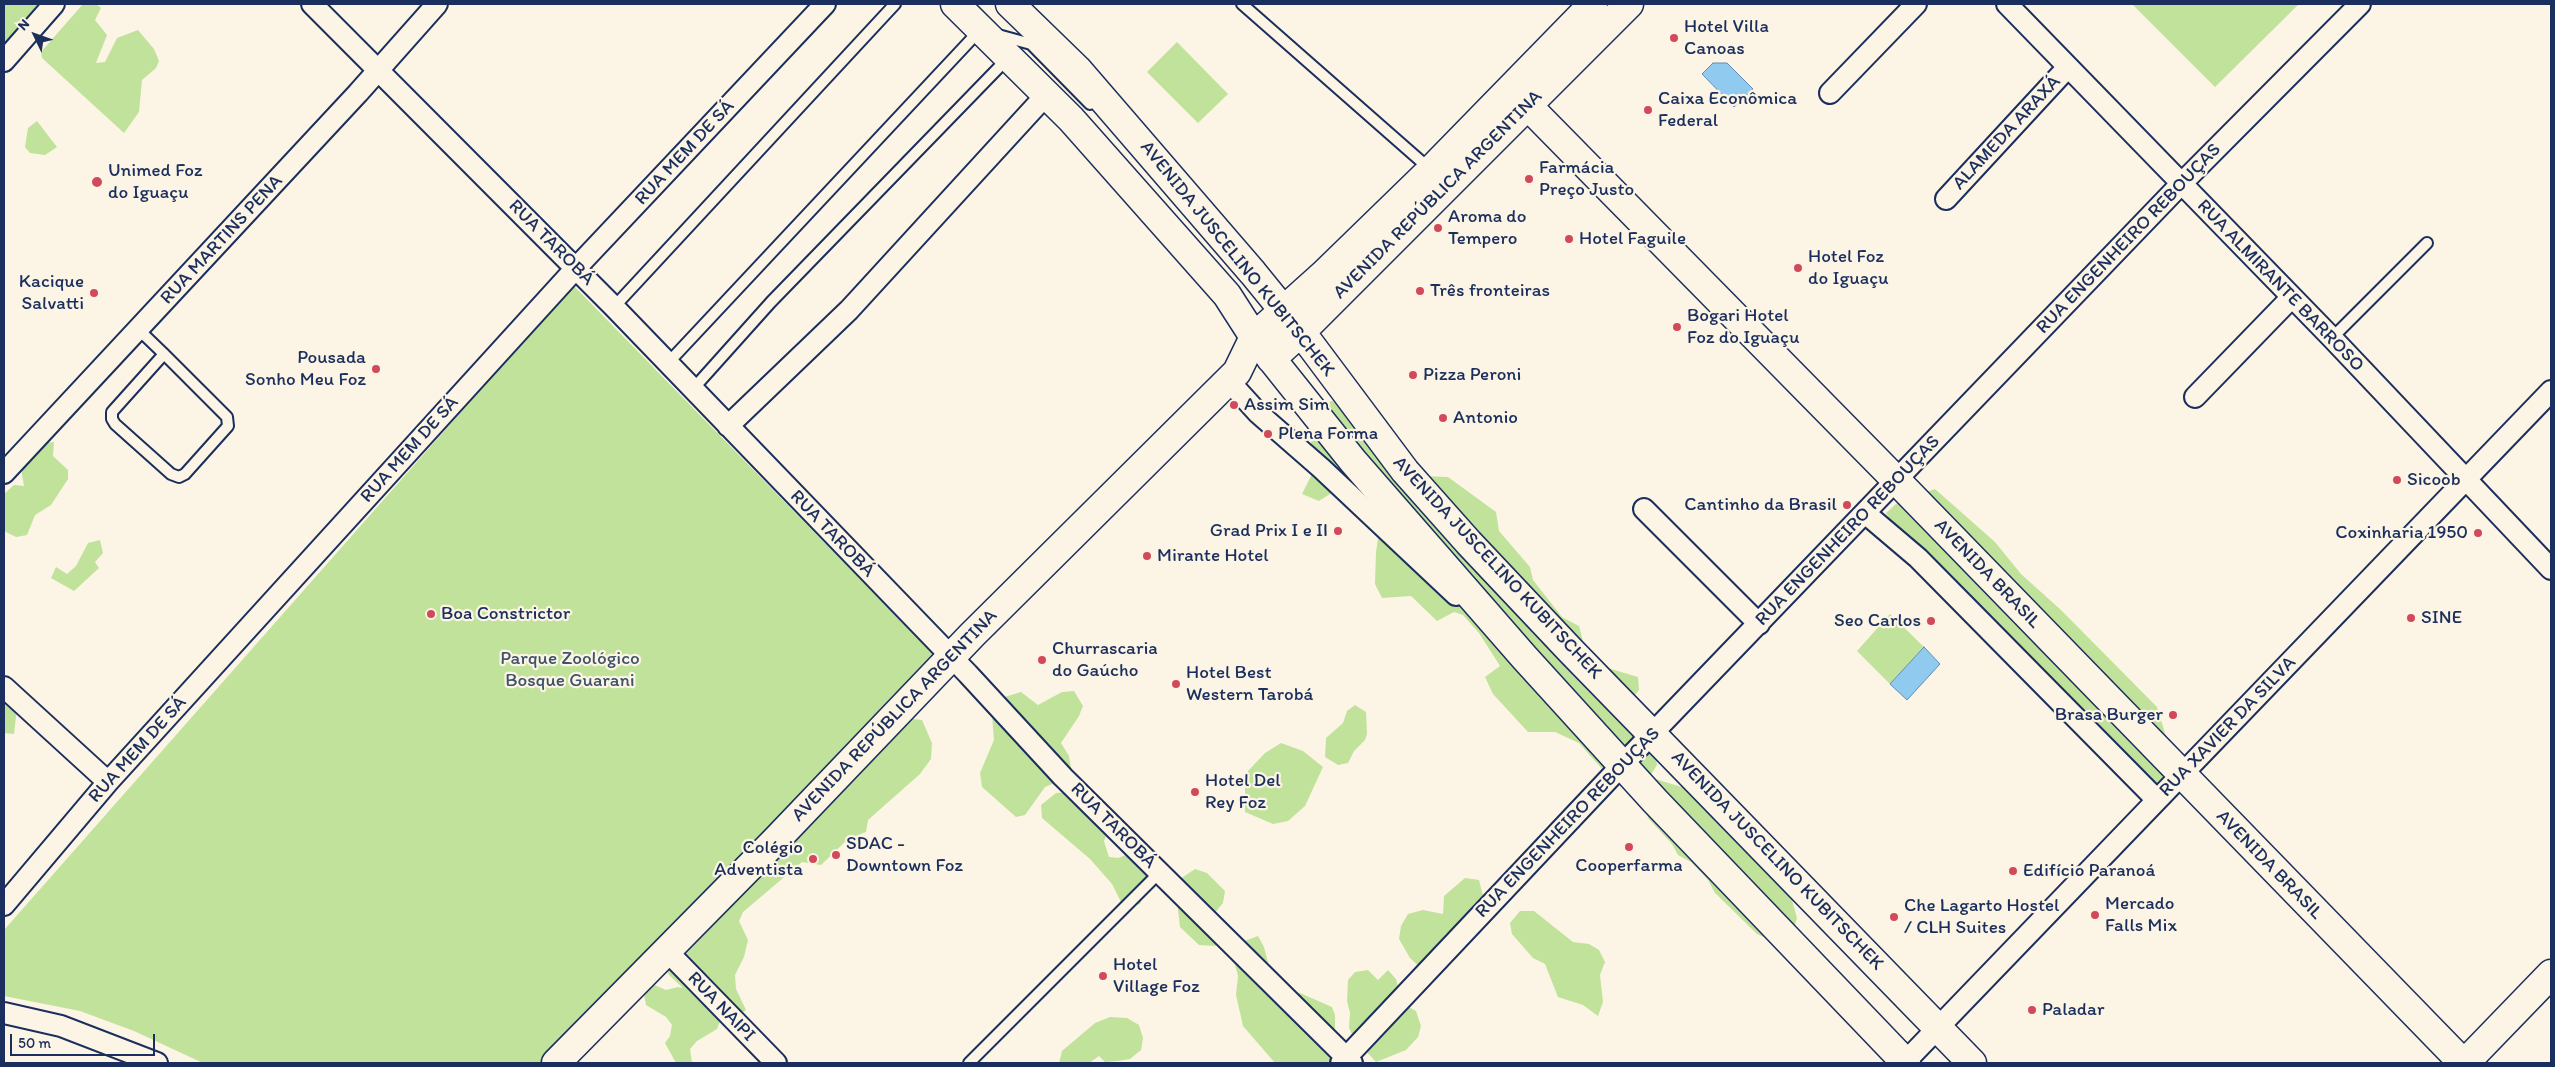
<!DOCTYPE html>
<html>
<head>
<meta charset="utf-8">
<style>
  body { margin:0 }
  #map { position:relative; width:2555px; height:1067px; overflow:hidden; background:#fcf5e5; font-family:Itim,sans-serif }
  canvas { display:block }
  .frame { position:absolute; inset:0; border:5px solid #1b2f5e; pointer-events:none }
  .north { position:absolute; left:10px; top:10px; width:50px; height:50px; -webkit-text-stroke:4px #fcf5e5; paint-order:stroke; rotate:312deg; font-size:14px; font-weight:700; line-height:20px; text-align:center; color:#1b2f5e }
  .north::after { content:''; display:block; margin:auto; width:18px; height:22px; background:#1b2f5e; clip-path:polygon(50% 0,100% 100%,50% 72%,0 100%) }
  .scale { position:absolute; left:10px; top:1034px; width:145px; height:22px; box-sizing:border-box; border:2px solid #1b2f5e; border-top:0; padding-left:6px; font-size:15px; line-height:18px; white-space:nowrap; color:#1b2f5e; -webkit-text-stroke:4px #fcf5e5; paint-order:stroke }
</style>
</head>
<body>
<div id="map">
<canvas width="2555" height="1067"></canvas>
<div class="frame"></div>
<div class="north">N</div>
<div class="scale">50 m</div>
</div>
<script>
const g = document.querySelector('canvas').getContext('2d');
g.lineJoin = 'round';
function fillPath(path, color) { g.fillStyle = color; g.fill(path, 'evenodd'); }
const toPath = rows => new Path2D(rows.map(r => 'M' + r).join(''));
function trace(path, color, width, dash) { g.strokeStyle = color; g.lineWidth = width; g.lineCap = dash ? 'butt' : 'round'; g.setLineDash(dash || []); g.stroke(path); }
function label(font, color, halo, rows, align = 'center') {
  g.font = font + ' Itim,sans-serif'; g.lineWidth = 4.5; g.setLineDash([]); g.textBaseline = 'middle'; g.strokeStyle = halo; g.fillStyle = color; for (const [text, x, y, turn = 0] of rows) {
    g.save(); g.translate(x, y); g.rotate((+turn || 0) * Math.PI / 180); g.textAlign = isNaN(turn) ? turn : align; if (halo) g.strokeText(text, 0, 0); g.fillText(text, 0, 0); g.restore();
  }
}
const green = toPath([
  [4,4,38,4,33,17,4,56],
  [83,4,96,4,101,8,95,20,107,35,96,63,105,62,117,38,138,30,154,49,159,61,156,68,142,80,139,112,124,133,42,58,41,52],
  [2132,4,2299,4,2215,87],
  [1177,42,1228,94,1198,123,1147,72],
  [37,121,57,147,45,155,30,153,25,147,28,128],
  [573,285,936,657,895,717,922,720,932,743,931,759,920,774,868,820,866,832,848,839,821,865,802,862,743,912,739,921,748,940,744,957,735,975,736,989,746,1010,731,1021,719,1023,717,1029,697,1041,690,1049,692,1063,676,1063,665,1043,670,1036,672,1025,666,1017,646,1005,644,994,652,984,666,990,678,987,683,988,669,975,661,961,661,939,540,1063,203,1063,134,1031,80,1011,4,996,4,930],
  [1331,401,1351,405,1421,476,1448,477,1496,512,1499,531,1530,567,1533,580,1562,617,1579,626,1584,645,1594,664,1638,677,1639,690,1629,702,1654,743,1657,765,1650,776,1633,789,1611,779,1579,743,1555,732,1528,732,1493,694,1485,677,1500,666,1479,633,1463,615,1454,612,1437,621,1411,596,1382,598,1375,584,1376,552,1380,526,1338,489,1319,501,1302,494,1314,470,1310,464,1313,413],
  [54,442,53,456,68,470,68,479,51,505,35,515,27,535,16,537,4,531,4,494,14,485,24,486,20,463,37,444],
  [1935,489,1995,542,2021,574,2061,610,2157,707,2178,776,2156,798,1901,536,1886,513,1897,503],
  [100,540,103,553,95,562,99,568,74,591,51,578,56,567,67,574,76,566,88,543],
  [1890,614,1924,647,1890,684,1857,651],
  [1074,691,1083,706,1079,716,1061,743,1069,756,1071,768,1059,781,1045,787,1025,815,1016,817,982,787,980,773,994,740,992,715,995,700,1021,692,1038,705,1062,692],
  [4,701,17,708,14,734,4,733],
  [1355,705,1366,712,1367,734,1365,740,1354,751,1348,763,1338,765,1325,757,1326,738,1343,723,1347,711],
  [1281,743,1303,751,1323,767,1305,806,1288,821,1273,824,1245,812,1245,786,1248,771,1265,753],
  [1655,779,1692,790,1790,893,1797,918,1791,938,1775,942,1757,934,1715,893,1708,880,1691,862,1678,855,1672,844,1648,818,1642,790],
  [1071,792,1110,826,1104,841,1109,857,1118,858,1131,853,1146,873,1146,890,1140,904,1124,908,1112,884,1090,859,1042,818,1041,805,1056,793],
  [1195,869,1207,873,1225,891,1223,903,1214,914,1216,946,1199,945,1180,927,1176,893,1180,879],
  [1465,878,1479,880,1484,900,1454,935,1445,934,1448,946,1422,969,1410,958,1399,939,1401,926,1408,914,1423,910,1443,914,1444,896],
  [1520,911,1534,911,1573,942,1589,944,1599,950,1605,962,1600,975,1603,1002,1598,1016,1583,1005,1558,997,1545,964,1533,958,1512,934,1510,923],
  [1258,936,1264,947,1272,978,1284,991,1300,993,1332,1007,1335,1015,1335,1029,1342,1043,1333,1063,1275,1063,1243,1026,1236,995,1238,976,1234,961,1235,955,1242,942],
  [1368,970,1378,980,1388,970,1396,979,1403,1004,1416,1011,1421,1026,1418,1037,1406,1050,1376,1062,1354,1038,1349,1028,1350,1013,1347,1001,1348,980,1355,972],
  [1110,1017,1127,1018,1139,1025,1143,1038,1141,1050,1130,1059,1117,1061,1105,1062,1099,1056,1089,1063,1059,1063,1062,1051,1095,1023]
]);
const water = toPath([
  [1713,63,1727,63,1753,89,1734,107,1702,74,1713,63],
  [1924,647,1940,664,1907,700,1890,684,1924,647]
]);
const lane = toPath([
  [1242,4,1431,170],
  [998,35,1031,44,1090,104],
  [614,307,895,4],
  [138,329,164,354,227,417,228,426,185,474,179,477,171,474,115,424,112,419,112,412,164,354],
  [2332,338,2427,243],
  [668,363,980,30],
  [693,389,771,302,1008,58],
  [969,1063,1160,872]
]);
const street = toPath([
  [312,4,614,307,968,674,1063,777,1352,1063],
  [2007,4,2332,338,2551,569],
  [4,61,54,4],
  [1830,93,1916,4],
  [1946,199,2068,67],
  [1228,380,1258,413,1321,468,1456,595],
  [2195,397,2292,297],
  [728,426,849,310,1046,95],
  [4,473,358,93,437,4],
  [1644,509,1759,624],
  [1865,513,1918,558,2157,800],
  [4,687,108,782],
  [4,905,108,782,576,268,825,4],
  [667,951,776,1063],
  [4,1013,61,1026,157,1063],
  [1341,1063,1622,765,2181,184,2360,4],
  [1904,1063,2551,391]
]);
const secondary = toPath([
  [1510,90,1528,106,1896,480,2463,1063],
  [556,1063,776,840,972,635,1237,372,1254,337],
  [2465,1063,2551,974]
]);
const primary = toPath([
  [955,4,1071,119,1227,295,1254,337,1353,461,1524,657,1655,801,1906,1063],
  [1010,4,1077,69,1253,273,1301,332,1405,471,1469,543,1570,650,1972,1063],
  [1254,337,1323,275,1431,170,1593,4],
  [1271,359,1301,332,1629,4]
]);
const markers = [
  [1674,38,5,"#d1495b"],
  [1648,110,5,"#d1495b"],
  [1529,179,5,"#d1495b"],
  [97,182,6,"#d1495b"],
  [1438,228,5,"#d1495b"],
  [1569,239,5,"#d1495b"],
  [1798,268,5,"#d1495b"],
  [1420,291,5,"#d1495b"],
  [94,293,5,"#d1495b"],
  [1677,327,5,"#d1495b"],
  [376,369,5,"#d1495b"],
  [1413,375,5,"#d1495b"],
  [1234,405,5,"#d1495b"],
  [1443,418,5,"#d1495b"],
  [1268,434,5,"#d1495b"],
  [2397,480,5,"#d1495b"],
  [1847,505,5,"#d1495b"],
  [1338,531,5,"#d1495b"],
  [2478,533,5,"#d1495b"],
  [1147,556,5,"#d1495b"],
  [431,614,5,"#d1495b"],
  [2411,618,5,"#d1495b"],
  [1931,621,5,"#d1495b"],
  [1042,660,5,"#d1495b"],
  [1176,684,5,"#d1495b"],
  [2173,715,5,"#d1495b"],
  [1195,792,5,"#d1495b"],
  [1629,847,5,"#d1495b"],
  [836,855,5,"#d1495b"],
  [813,859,5,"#d1495b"],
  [2013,871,5,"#d1495b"],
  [2095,915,5,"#d1495b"],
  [1894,917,5,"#d1495b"],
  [1103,976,5,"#d1495b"],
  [2032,1010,5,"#d1495b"]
];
const poiNames = [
  ["Hotel Villa",1684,27],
  ["Canoas",1684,49],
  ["Caixa Econômica",1658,99],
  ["Federal",1658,121],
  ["Farmácia",1539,168],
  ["Preço Justo",1539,190],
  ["Unimed Foz",108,171],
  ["do Iguaçu",108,193],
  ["Aroma do",1448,217],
  ["Tempero",1448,239],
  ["Hotel Faguile",1579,239],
  ["Hotel Foz",1808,257],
  ["do Iguaçu",1808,279],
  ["Kacique",84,282,"right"],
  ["Salvatti",84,304,"right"],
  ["Três fronteiras",1430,291],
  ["Bogari Hotel",1687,316],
  ["Foz do Iguaçu",1687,338],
  ["Pousada",366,358,"right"],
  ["Sonho Meu Foz",366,380,"right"],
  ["Pizza Peroni",1423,375],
  ["Assim Sim",1244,405],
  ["Antonio",1453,418],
  ["Plena Forma",1278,434],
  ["Sicoob",2407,480],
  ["Cantinho da Brasil",1837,505,"right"],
  ["Grad Prix I e II",1328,531,"right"],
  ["Coxinharia 1950",2468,533,"right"],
  ["Mirante Hotel",1157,556],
  ["Boa Constrictor",441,614],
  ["SINE",2421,618],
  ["Seo Carlos",1921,621,"right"],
  ["Churrascaria",1052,649],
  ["do Gaúcho",1052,671],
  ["Hotel Best",1186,673],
  ["Western Tarobá",1186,695],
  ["Brasa Burger",2163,715,"right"],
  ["Hotel Del",1205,781],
  ["Rey Foz",1205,803],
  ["SDAC -",846,844],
  ["Downtown Foz",846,866],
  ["Colégio",803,848,"right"],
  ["Adventista",803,870,"right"],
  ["Cooperfarma",1629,866,"center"],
  ["Edifício Paranoá",2023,871],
  ["Mercado",2105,904],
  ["Falls Mix",2105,926],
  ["Che Lagarto Hostel",1904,906],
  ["/ CLH Suites",1904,928],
  ["Hotel",1113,965],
  ["Village Foz",1113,987],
  ["Paladar",2042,1010]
];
const streetNames = [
  ["ALAMEDA ARAXÁ",2007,133,-47],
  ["RUA MEM DE SÁ",685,153,-47],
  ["AVENIDA REPÚBLICA ARGENTINA",1438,195,-45],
  ["RUA ENGENHEIRO REBOUÇAS",2129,239,-46],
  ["RUA MARTINS PENA",222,240,-47],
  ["RUA TAROBÁ",551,243,45],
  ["AVENIDA JUSCELINO KUBITSCHEK",1237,259,51],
  ["RUA ALMIRANTE BARROSO",2280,286,46],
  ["RUA MEM DE SÁ",410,450,-48],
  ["RUA ENGENHEIRO REBOUÇAS",1848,531,-46],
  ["RUA TAROBÁ",832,534,46],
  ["AVENIDA JUSCELINO KUBITSCHEK",1497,568,47],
  ["AVENIDA BRASIL",1987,574,46],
  ["AVENIDA REPÚBLICA ARGENTINA",895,716,-46],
  ["RUA XAVIER DA SILVA",2228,727,-46],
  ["RUA MEM DE SÁ",138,750,-48],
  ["RUA ENGENHEIRO REBOUÇAS",1568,823,-46],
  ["RUA TAROBÁ",1113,826,45],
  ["AVENIDA JUSCELINO KUBITSCHEK",1777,861,46],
  ["AVENIDA BRASIL",2269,865,46],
  ["RUA NAIPI",721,1007,46]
];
const parkNames = [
  ["Parque Zoológico",570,659],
  ["Bosque Guarani",570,681]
];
fillPath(green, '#c0e29b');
fillPath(water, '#90caef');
trace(water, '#618cb5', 1);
trace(lane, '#1b2f5e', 14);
trace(street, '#1b2f5e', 24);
trace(secondary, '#1b2f5e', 31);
trace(primary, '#1b2f5e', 31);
trace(lane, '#fcf5e5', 10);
trace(street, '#fcf5e5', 20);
trace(secondary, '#fcf5e5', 28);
trace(primary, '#fcf5e5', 28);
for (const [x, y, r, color] of markers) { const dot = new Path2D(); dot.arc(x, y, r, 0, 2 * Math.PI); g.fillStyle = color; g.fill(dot); trace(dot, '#fcf5e5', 2); }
label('19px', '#1b2f5e', '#fcf5e5', poiNames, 'left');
label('19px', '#1b2f5e', '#fcf5e5', streetNames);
label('19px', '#3c536a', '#fcf5e5', parkNames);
</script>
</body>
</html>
